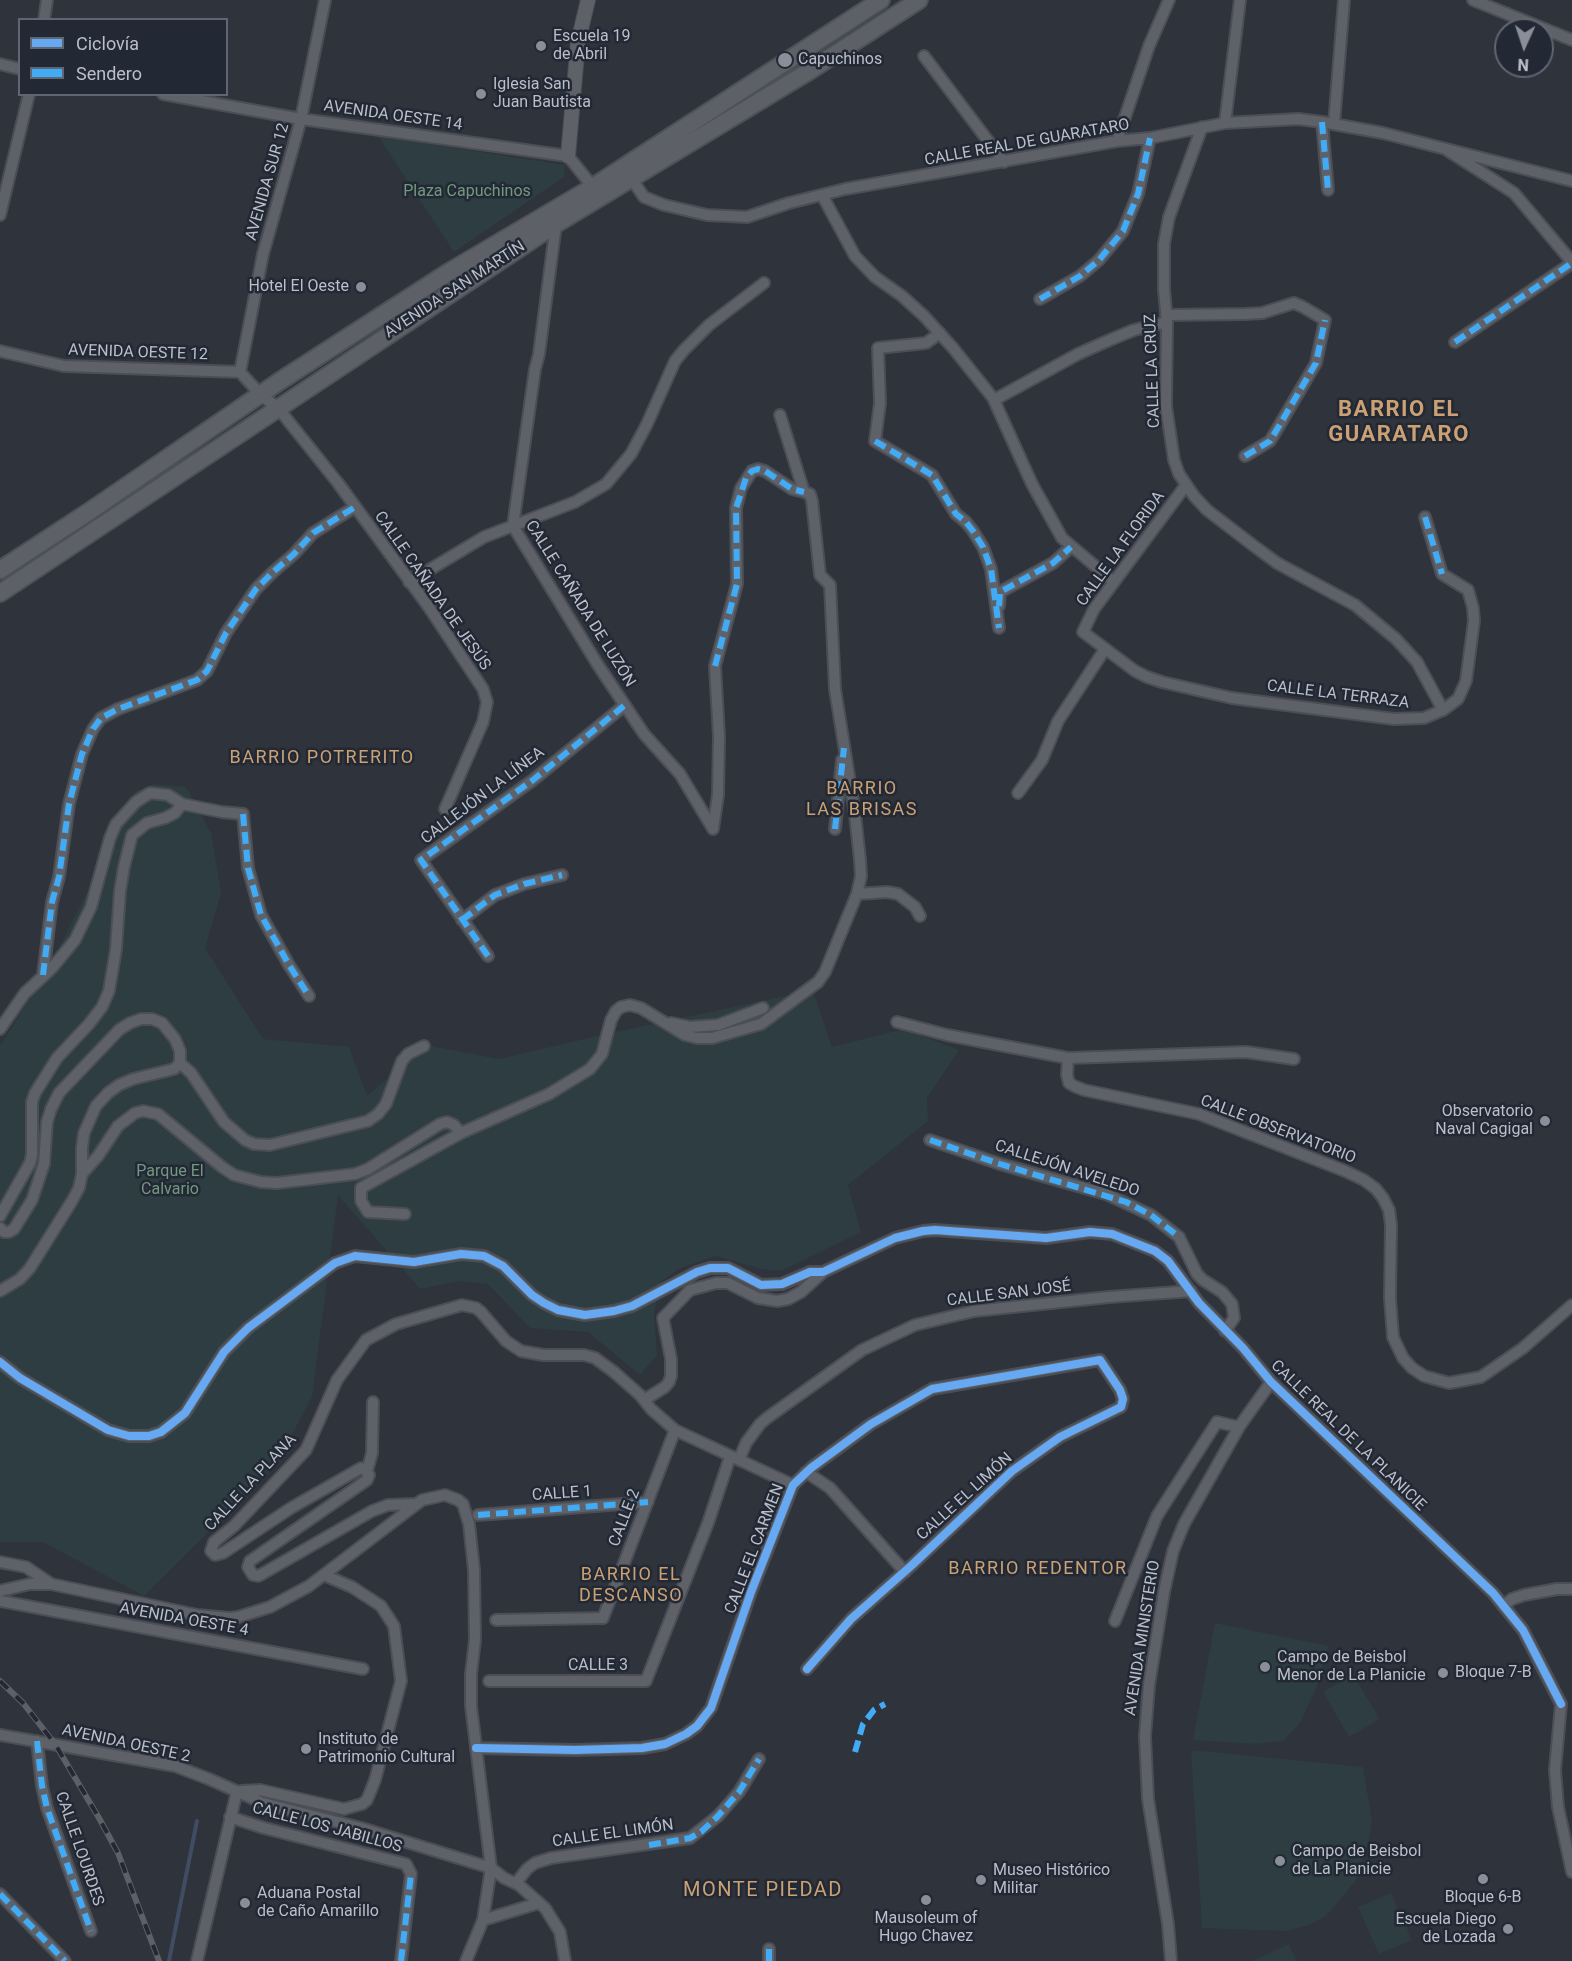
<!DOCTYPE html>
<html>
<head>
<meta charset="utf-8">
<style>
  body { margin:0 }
  #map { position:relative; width:1572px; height:1961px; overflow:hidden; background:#2f333b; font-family:Roboto,sans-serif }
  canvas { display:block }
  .legend { position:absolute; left:18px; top:18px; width:210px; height:78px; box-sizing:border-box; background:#222935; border:2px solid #5f6571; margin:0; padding:8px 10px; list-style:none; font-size:18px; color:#babfca }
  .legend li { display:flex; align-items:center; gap:12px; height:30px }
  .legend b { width:30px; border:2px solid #5f6571 }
  .north { position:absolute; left:1494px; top:18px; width:60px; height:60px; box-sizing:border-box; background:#222935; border:2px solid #5f6571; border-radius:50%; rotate:183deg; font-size:16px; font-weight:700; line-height:24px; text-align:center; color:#babfca }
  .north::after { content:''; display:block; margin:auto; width:21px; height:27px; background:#898e98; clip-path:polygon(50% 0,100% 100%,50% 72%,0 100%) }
</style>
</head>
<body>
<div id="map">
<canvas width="1572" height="1961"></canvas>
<ul class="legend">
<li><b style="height:8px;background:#66a8f1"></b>Ciclovía</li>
<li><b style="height:8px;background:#42abf6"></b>Sendero</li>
</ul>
<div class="north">N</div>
</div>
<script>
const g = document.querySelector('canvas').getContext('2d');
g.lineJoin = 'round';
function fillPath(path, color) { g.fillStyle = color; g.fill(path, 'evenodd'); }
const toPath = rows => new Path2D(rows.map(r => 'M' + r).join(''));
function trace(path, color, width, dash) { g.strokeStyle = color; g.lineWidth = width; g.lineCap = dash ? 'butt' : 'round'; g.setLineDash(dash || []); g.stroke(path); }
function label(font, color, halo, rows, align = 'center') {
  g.font = font + ' Roboto,sans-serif'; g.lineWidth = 5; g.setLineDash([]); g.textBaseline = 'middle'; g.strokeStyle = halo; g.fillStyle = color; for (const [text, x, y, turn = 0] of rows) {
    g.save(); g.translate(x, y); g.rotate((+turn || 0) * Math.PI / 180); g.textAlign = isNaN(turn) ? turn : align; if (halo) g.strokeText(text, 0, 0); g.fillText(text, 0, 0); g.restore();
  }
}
const green = toPath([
  [378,136,565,165,564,177,454,252],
  [154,784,186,787,211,833,221,893,205,948,263,1039,349,1047,367,1096,426,1045,499,1059,597,1036,813,990,832,1047,904,1029,959,1050,927,1098,928,1121,848,1185,861,1232,781,1271,762,1269,715,1256,679,1269,661,1282,654,1313,657,1355,640,1375,588,1332,530,1328,488,1284,459,1281,420,1289,338,1195,312,1397,276,1465,144,1596,43,1542,0,1542,0,1046,47,971,111,845,134,792],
  [1215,1623,1329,1646,1316,1688,1300,1723,1283,1741,1255,1744,1193,1740],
  [1353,1675,1380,1719,1349,1737,1323,1692],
  [1191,1750,1363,1767,1372,1821,1369,1841,1355,1882,1326,1916,1312,1924,1287,1931,1202,1928],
  [1391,1893,1412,1940,1379,1954,1358,1907],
  [1289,1944,1297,1961,1252,1961]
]);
const stream = toPath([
  [169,1961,197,1821]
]);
const minor = toPath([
  [1473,0,1572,40],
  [44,20,47,0],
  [924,56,1004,162],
  [0,64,20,69],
  [163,94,301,119,568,156,597,192],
  [1322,122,1328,190],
  [1225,123,1240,0],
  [1334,124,1344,0],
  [1202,127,1169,217,1164,244,1164,289,1167,322,1166,406,1174,460,1179,474,1194,496,1207,510,1254,546,1277,563,1355,605,1396,639,1417,662,1443,710],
  [1117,141,1149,46,1169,0],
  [1447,150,1514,193,1572,262],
  [631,178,644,197,664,205,707,215,747,217,789,203,845,189,1117,141,1150,138,1225,123,1298,119,1322,122,1383,133,1572,181],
  [822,195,855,256,875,277,902,296,924,316,953,348,993,398,1032,484,1062,538,1114,582],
  [0,215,29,94],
  [556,224,539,354,535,369,513,526,598,665,644,734,680,774,713,829],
  [1040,299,1080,276,1099,260,1123,231,1138,194,1150,138],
  [1166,315,1245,314,1262,313,1294,303,1303,307,1325,320,1316,363,1279,426,1270,441,1245,456],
  [940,333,926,343,878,348,880,403,875,441,932,475,956,514,966,522,973,531,983,547,991,569,999,628],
  [1455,342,1572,263],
  [0,351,64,366,240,372],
  [240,372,261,395,278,408,338,483,428,606,483,689,487,702,483,722,445,809],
  [240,372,263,254,301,119,325,0],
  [994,400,1078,354,1112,339,1134,330,1167,322],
  [1186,485,1094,609,1083,632,1135,671,1147,677,1162,682,1232,698,1394,719,1424,718,1443,710,1458,699,1466,681,1474,621,1473,608,1468,590,1442,574,1425,517],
  [409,582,484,537,575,502,606,484,631,454,647,424,675,361,684,350,709,325,764,283],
  [999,606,1000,592,1053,563,1071,547],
  [1018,793,1042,760,1058,721,1105,649],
  [713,829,718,795,719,736,715,666,737,584,736,508,741,488,752,471,758,469,765,471,792,489,804,492],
  [835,829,842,760],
  [857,894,887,892,898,894,915,907,920,916],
  [462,920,495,895,524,884,562,875],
  [488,956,421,860,533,780,625,705],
  [43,975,52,902,59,877,69,804,82,754,93,729,101,718,118,709,197,680,207,671,226,633,256,589,273,572,294,554,313,533,355,507],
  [897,1022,947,1035,1068,1058,1246,1052,1294,1059],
  [671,1023,690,1027,718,1025,763,1008],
  [0,1029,25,993,52,968,75,940,91,907,110,838,116,824,136,802,150,793,168,795,182,804,222,812,243,814,248,868,261,915,289,965,309,996],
  [1068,1058,1067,1075,1069,1083,1074,1086,1084,1090,1199,1114,1345,1171,1364,1180,1376,1189,1383,1198,1389,1210,1391,1225,1390,1298,1393,1337,1403,1358,1412,1368,1424,1376,1449,1383,1481,1377,1523,1348,1572,1305],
  [180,1063,191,1073,224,1122,245,1140,254,1144,270,1145,368,1121,378,1114,386,1104,402,1061,408,1054,424,1046],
  [930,1140,1000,1164,1106,1194,1151,1215,1179,1237,1197,1274,1203,1280,1222,1292,1232,1304,1234,1318,1225,1331],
  [82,1174,98,1156,118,1126,135,1113,143,1111,158,1114,222,1167,234,1175,261,1182,277,1183,355,1174,368,1169,440,1124,447,1122,454,1125,461,1133],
  [405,1214,368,1212,361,1201,361,1188,461,1133,549,1094,590,1069,602,1054,611,1020,616,1011,621,1007,630,1005,641,1008,685,1035,697,1038,712,1038,761,1024,818,982,825,972,857,894,861,876,860,860,855,814,835,689,830,585,820,575,812,501,810,494,804,492,780,415],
  [0,1216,30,1163,32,1155,32,1102,35,1093,57,1058,89,1024,102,1007,109,991,116,949,120,891,124,867,132,835,147,823,165,818,175,813,182,804],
  [0,1228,4,1232,9,1232,14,1229,32,1200,44,1164,47,1122,51,1109,59,1093,119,1030,130,1023,141,1019,152,1019,162,1023,175,1039,180,1051,180,1063],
  [0,1291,20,1279,30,1268,72,1201,79,1188,82,1174,82,1148,84,1133,96,1106,108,1093,119,1085,133,1079,174,1069,180,1063],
  [0,1362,20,1378,108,1430,129,1436,149,1436,161,1432,185,1413,224,1352,248,1328,335,1263,355,1256,414,1262,461,1254,484,1256,503,1266,532,1295,544,1303,558,1310,585,1315,614,1311,632,1306,697,1272,710,1268,728,1268,761,1285,782,1284,810,1272,823,1272,895,1238,923,1231,935,1230,1046,1238,1090,1232,1112,1234,1155,1251,1168,1261,1199,1303,1243,1348,1271,1382,1493,1593,1523,1630,1561,1704],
  [644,1400,665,1387,669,1382,671,1376,671,1359,663,1318,690,1290,716,1283,728,1283,758,1298,777,1301,788,1299,801,1292,823,1272],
  [739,1460,746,1443,760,1424,767,1418,862,1350,915,1325,974,1311,1109,1297,1191,1291],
  [367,1471,372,1453,373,1402],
  [806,1472,830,1488,905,1572],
  [414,1504,388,1505,372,1511,262,1574,258,1576,253,1575,248,1567,250,1561,367,1480,369,1475,364,1469,361,1468,291,1508,223,1553,215,1555,211,1551,214,1542,234,1526,306,1450,337,1380,366,1340,396,1324,462,1305,476,1308,481,1312,506,1341,521,1351,543,1355,584,1355,595,1358,614,1372,640,1395,651,1409,675,1430,793,1485],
  [478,1515,648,1502],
  [0,1562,26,1567,51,1584],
  [0,1591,30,1584,51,1584,197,1615,230,1618,238,1617,270,1607,309,1586,422,1500,445,1495,458,1500,463,1504,469,1524,474,1570,475,1640,471,1674,471,1706,491,1868,483,1920,466,1961],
  [0,1601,363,1669],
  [1503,1606,1512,1599,1524,1595,1557,1589,1572,1589],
  [496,1620,603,1618,675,1430],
  [1115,1621,1157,1516,1192,1461,1217,1422,1239,1427],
  [489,1681,646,1681,708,1523,730,1457],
  [1561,1704,1555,1770,1558,1807,1572,1872],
  [0,1735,175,1766,209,1779,263,1803,361,1828,491,1868,504,1878,519,1885,545,1908,560,1932,565,1961],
  [37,1741,42,1786,47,1808,91,1931],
  [476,1748,575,1750,642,1748,665,1744,686,1734,697,1726,711,1708,751,1592,793,1485,811,1468,871,1424,932,1389,1100,1360,1120,1390,1123,1399,1121,1407,1060,1437,1012,1471,912,1565,851,1619,807,1669],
  [241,1791,260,1790,344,1809,362,1804,367,1800,375,1780,401,1681,394,1626,381,1606,352,1587,324,1575],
  [230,1817,264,1828,406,1864,411,1874,401,1961],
  [516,1883,527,1869,535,1863,551,1858,690,1838,718,1816,739,1792,759,1759],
  [0,1894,65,1961],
  [483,1920,539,1903],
  [197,1961,237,1791],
  [769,1961,769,1949],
  [1171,1961,1168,1924,1148,1799,1145,1736,1149,1685,1164,1592,1173,1551,1184,1524,1239,1427,1271,1382]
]);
const tertiary = toPath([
  [568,156,578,42,588,0]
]);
const secondary = toPath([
  [0,570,90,511,280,381,449,272,593,187,881,0],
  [0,593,556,224,806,73,919,0]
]);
const rail = toPath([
  [0,1681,23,1703,55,1744,99,1818,118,1853,159,1961]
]);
const quiet = toPath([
  [1322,122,1328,190],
  [1040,299,1080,276,1099,260,1123,231,1138,194,1150,138],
  [1455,342,1572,263],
  [875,441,932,475,956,514,966,522,973,531,983,547,991,569,999,628],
  [1245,456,1270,441,1279,426,1316,363,1325,320],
  [1425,517,1442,574],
  [999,606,1000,592,1053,563,1071,547],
  [715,666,737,584,736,508,746,478,752,471,758,469,765,471,792,489,804,492],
  [243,814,248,868,261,915,289,965,309,996],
  [835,829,844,748],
  [462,920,495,895,524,884,562,875],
  [488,956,421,860,533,780,625,705],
  [43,975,52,902,59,877,69,804,82,754,93,729,101,718,118,709,197,680,207,671,226,633,256,589,273,572,294,554,313,533,355,507],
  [930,1140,1000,1164,1126,1202,1151,1215,1179,1237],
  [478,1515,648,1502],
  [37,1741,42,1786,47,1808,91,1931],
  [855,1752,863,1724,874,1710,885,1704],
  [649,1845,690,1838,701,1832,718,1816,739,1792,759,1759],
  [0,1894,65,1961],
  [401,1961,411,1874],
  [769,1961,769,1949]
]);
const cycleway = toPath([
  [0,1362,20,1378,108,1430,129,1436,149,1436,161,1432,185,1413,224,1352,248,1328,335,1263,355,1256,414,1262,461,1254,484,1256,503,1266,532,1295,544,1303,558,1310,585,1315,614,1311,632,1306,697,1272,710,1268,728,1268,761,1285,782,1284,810,1272,823,1272,895,1238,923,1231,935,1230,1046,1238,1090,1232,1112,1234,1155,1251,1168,1261,1199,1303,1243,1348,1271,1382,1493,1593,1523,1630,1561,1704],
  [476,1748,575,1750,642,1748,665,1744,686,1734,697,1726,711,1708,751,1592,793,1485,811,1468,871,1424,932,1389,1100,1360,1120,1390,1123,1399,1121,1407,1060,1437,1012,1471,912,1565,851,1619,807,1669]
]);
const markers = [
  [541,46,6,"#898e98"],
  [785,60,8,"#898e98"],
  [481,94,6,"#898e98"],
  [361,287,6,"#898e98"],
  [1545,1121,6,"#898e98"],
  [1265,1667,6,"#898e98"],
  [1443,1673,6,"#898e98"],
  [306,1749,6,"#898e98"],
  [1280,1861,6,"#898e98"],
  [1483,1879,6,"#898e98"],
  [981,1880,6,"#898e98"],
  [926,1900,6,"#898e98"],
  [245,1903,6,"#898e98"],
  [1508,1929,6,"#898e98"]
];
const poiNames = [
  ["Escuela 19",553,37],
  ["de Abril",553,55],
  ["Capuchinos",798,60],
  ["Iglesia San",493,85],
  ["Juan Bautista",493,103],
  ["Hotel El Oeste",349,287,"right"],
  ["Observatorio",1533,1112,"right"],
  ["Naval Cagigal",1533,1130,"right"],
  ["Campo de Beisbol",1277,1658],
  ["Menor de La Planicie",1277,1676],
  ["Bloque 7-B",1455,1673],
  ["Instituto de",318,1740],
  ["Patrimonio Cultural",318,1758],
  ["Campo de Beisbol",1292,1852],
  ["de La Planicie",1292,1870],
  ["Museo Histórico",993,1871],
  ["Militar",993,1889],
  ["Aduana Postal",257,1894],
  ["de Caño Amarillo",257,1912],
  ["Bloque 6-B",1483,1898,"center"],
  ["Mausoleum of",926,1919,"center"],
  ["Hugo Chavez",926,1937,"center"],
  ["Escuela Diego",1496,1920,"right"],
  ["de Lozada",1496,1938,"right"]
];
const streetNames = [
  ["AVENIDA OESTE 14",393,116,8],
  ["CALLE REAL DE GUARATARO",1027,143,-10],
  ["AVENIDA SUR 12",268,182,-74],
  ["AVENIDA SAN MARTÍN",455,290,-33],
  ["AVENIDA OESTE 12",138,353,2],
  ["CALLE LA CRUZ",1153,371,-92],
  ["CALLE LA FLORIDA",1121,549,-54],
  ["CALLE CAÑADA DE JESÚS",432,591,55],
  ["CALLE CAÑADA DE LUZÓN",580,604,58],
  ["CALLE LA TERRAZA",1338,695,7],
  ["CALLEJÓN LA LÍNEA",483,796,-37],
  ["CALLE OBSERVATORIO",1278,1130,21],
  ["CALLEJÓN AVELEDO",1067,1169,18],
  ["CALLE SAN JOSÉ",1009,1294,-7],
  ["CALLE REAL DE LA PLANICIE",1348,1436,44],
  ["CALLE LA PLANA",251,1483,-47],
  ["CALLE 1",562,1494,-4],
  ["CALLE EL LIMÓN",965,1497,-42],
  ["CALLE 2",625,1518,-69],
  ["CALLE EL CARMEN",755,1549,-69],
  ["AVENIDA OESTE 4",184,1620,10],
  ["AVENIDA MINISTERIO",1143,1638,-81],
  ["CALLE 3",598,1666],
  ["AVENIDA OESTE 2",126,1744,12],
  ["CALLE LOS JABILLOS",327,1828,15],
  ["CALLE EL LIMÓN",613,1834,-8],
  ["CALLE LOURDES",79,1849,71]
];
const parkNames = [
  ["Plaza Capuchinos",467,192],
  ["Parque El",170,1172],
  ["Calvario",170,1190]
];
const neighbourhoodNames = [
  ["BARRIO POTRERITO",322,758],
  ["BARRIO",862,789],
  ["LAS BRISAS",862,810],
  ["BARRIO REDENTOR",1038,1569],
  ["BARRIO EL",631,1575],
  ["DESCANSO",631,1596]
];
const quarterNames = [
  ["MONTE PIEDAD",763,1891]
];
const districtNames = [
  ["BARRIO EL",1399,410],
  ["GUARATARO",1399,435]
];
fillPath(green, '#2d3d41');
trace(stream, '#3f4c63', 4);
trace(minor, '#4b4e54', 14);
trace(tertiary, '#4b4e54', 16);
trace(secondary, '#4c5057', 20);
trace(minor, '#5e6268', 10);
trace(tertiary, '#5e6268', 14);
trace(secondary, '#5d6067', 16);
trace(rail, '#5d6066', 6);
trace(rail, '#222935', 4, [11]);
trace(quiet, '#42abf6', 6, [12, 6]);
trace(cycleway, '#66a8f1', 8);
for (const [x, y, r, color] of markers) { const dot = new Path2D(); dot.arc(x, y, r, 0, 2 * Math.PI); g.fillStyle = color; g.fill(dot); trace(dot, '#222935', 2); }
label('16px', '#babfca', '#222935', poiNames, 'left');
label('16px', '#babfca', '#222935', streetNames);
label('16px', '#74987f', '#222935', parkNames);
g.letterSpacing = '1.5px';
label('18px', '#cba174', '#222935', neighbourhoodNames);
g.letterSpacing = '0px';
g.letterSpacing = '1.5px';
label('20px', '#cba174', '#222935', quarterNames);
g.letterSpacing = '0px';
g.letterSpacing = '1.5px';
label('bold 22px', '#cba174', '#222935', districtNames);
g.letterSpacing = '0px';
</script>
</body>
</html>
